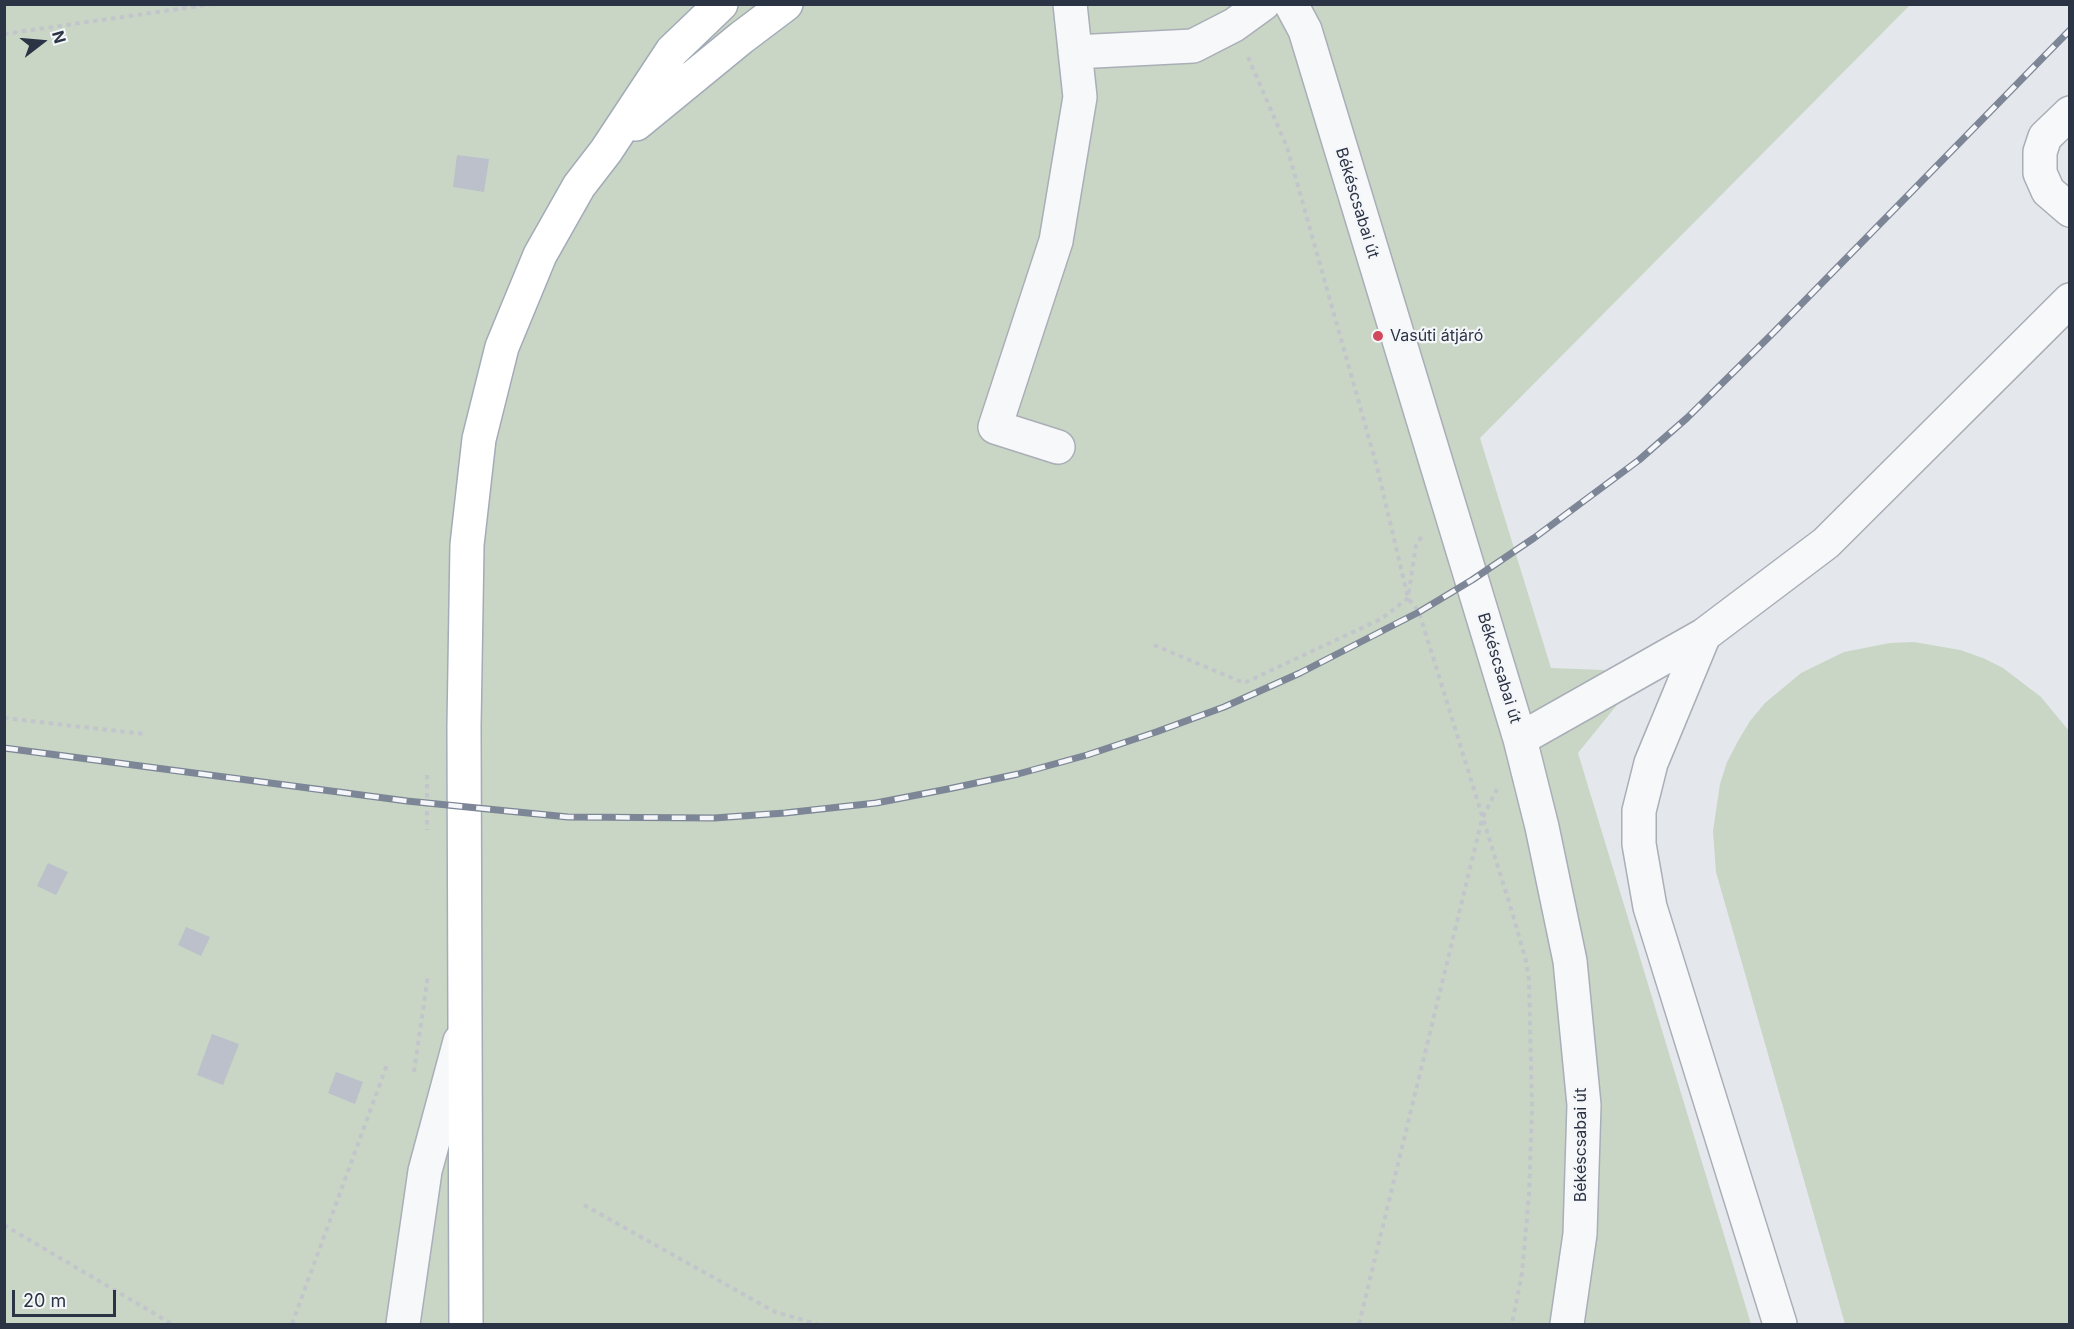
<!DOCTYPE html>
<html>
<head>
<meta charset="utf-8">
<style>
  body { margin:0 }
  #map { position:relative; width:2074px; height:1329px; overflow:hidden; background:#e4e7ec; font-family:Inter,sans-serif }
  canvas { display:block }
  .frame { position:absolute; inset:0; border:6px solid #2b3445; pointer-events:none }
  .north { position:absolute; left:12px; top:12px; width:60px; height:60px; -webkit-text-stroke:4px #f4f6f9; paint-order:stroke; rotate:74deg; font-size:16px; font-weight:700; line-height:24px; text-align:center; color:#2b3445 }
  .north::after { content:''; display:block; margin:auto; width:21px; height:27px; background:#2b3445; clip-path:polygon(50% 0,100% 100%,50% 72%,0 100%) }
  .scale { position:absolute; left:12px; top:1290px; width:104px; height:27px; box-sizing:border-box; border:3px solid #2b3445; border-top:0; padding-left:8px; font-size:18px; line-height:21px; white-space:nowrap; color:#2b3445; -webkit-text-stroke:4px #f4f6f9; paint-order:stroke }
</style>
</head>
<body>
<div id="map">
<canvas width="2074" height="1329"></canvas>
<div class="frame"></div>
<div class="north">N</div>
<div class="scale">20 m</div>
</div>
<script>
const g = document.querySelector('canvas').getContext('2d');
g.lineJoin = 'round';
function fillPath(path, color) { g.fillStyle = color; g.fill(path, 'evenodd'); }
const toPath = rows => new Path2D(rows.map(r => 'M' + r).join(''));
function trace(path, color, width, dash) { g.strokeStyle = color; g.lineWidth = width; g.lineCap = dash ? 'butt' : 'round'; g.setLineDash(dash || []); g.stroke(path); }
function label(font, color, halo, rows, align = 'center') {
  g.font = font + ' Inter,sans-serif'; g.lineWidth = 4.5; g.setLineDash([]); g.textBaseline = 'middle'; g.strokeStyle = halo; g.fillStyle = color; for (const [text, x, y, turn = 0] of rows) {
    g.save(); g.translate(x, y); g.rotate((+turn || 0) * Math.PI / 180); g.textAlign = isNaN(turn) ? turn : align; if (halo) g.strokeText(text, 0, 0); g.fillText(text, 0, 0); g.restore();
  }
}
const green = toPath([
  [4,5,1910,5,1480,438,1551,668,1604,670,1621,700,1578,753,1751,1324,5,1324],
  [1914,642,1960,650,1983,658,2003,668,2041,697,2069,731,2069,1324,1845,1324,1716,872,1713,831,1720,784,1727,762,1738,741,1750,721,1765,703,1801,673,1844,652,1890,643]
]);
const building = toPath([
  [457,155,489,159,484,192,453,187],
  [48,863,68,872,56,895,37,886],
  [186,927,210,937,201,956,178,945],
  [212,1034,239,1044,223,1085,197,1075],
  [336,1072,363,1082,355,1104,328,1093]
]);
const path = toPath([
  [4,34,213,4],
  [1248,57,1287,147,1377,467,1408,598,1419,612,1512,912,1526,961,1529,980,1532,1108,1529,1195,1522,1273,1512,1324],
  [1154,645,1244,683,1381,619,1408,598,1416,545,1422,536],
  [4,718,144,734],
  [427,775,427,830],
  [414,1072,428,975],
  [584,1205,775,1312,817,1324],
  [4,1225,172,1324],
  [292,1324,388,1062],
  [1359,1324,1482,819,1497,789]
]);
const minor = toPath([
  [1291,4,1305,30,1520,739,1542,827,1570,961,1584,1105,1580,1234,1567,1324],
  [1075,52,1193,46,1234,25,1263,4],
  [2070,113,2045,137,2040,152,2040,173,2048,191,2070,210],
  [1058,447,995,427,1056,241,1080,97,1070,4],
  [1704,635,1651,763,1639,811,1639,844,1650,907,1780,1324],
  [1520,739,1704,635,1826,543,2070,300],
  [403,1324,425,1171,460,1041]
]);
const major = toPath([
  [636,124,741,38,786,4],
  [466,1324,464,726,467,545,479,439,502,347,540,255,579,186,606,151,672,51,721,4]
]);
const rail = toPath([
  [4,748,407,801,568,817,714,818,785,813,876,803,948,789,1018,774,1087,755,1156,732,1224,707,1300,673,1419,612,1472,580,1534,538,1639,460,1687,418,1773,333,2070,30]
]);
const markers = [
  [1378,336,6,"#d1495b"]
];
const streetNames = [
  ["Békéscsabai út",1357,203,73],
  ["Békéscsabai út",1499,668,73],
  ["Békéscsabai út",1581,1145,-90]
];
const poiNames = [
  ["Vasúti átjáró",1390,336]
];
fillPath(green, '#c9d6c5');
fillPath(building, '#bbc0ca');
trace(minor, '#a9aeb7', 36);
trace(major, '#a3abb8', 36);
trace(path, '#c2c5cb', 4, [4.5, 4.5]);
trace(minor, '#f7f8fa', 33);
trace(major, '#fff', 33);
trace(rail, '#7d8696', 7);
trace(rail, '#f4f6f9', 4.5, [14]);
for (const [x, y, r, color] of markers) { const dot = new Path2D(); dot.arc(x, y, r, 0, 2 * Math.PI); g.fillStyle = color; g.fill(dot); trace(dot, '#f4f6f9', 2); }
label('16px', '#2b3445', '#f4f6f9', streetNames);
label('16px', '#2b3445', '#f4f6f9', poiNames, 'left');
</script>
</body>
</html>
